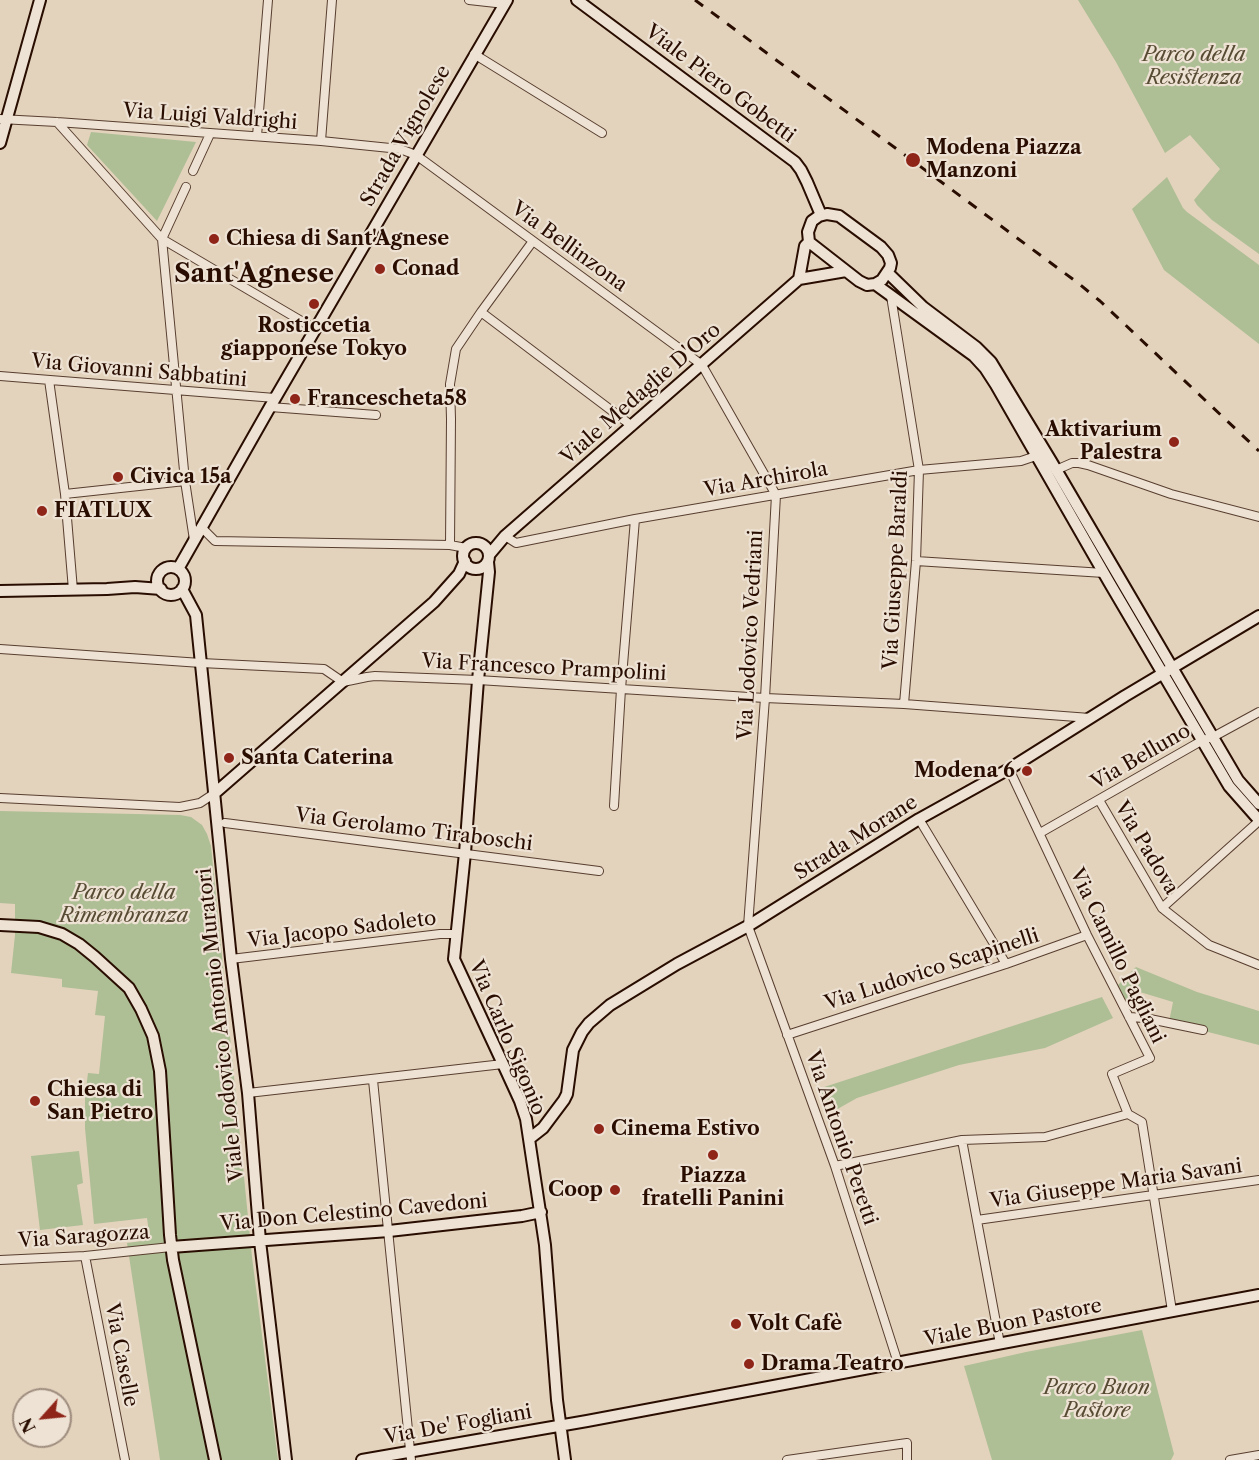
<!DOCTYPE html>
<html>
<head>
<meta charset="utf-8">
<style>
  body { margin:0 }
  #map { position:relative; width:1259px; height:1460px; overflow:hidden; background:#e3d3bc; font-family:"Libre Caslon Text",serif }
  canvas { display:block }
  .north { position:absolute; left:12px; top:1388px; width:60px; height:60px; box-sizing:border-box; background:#ede2d3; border:2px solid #9f8d7f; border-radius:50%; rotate:243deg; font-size:16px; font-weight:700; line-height:24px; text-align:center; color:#290d00 }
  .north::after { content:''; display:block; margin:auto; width:21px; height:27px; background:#8f2418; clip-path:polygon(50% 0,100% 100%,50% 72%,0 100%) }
</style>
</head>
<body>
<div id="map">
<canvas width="1259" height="1460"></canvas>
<div class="north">N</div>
</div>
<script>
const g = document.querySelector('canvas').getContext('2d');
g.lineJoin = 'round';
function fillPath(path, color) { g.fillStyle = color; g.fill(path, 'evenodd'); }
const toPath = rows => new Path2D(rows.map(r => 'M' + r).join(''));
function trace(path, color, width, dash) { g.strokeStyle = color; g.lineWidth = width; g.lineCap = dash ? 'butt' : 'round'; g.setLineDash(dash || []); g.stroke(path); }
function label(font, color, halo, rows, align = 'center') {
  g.font = font + ' "Libre Caslon Text",serif'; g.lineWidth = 4.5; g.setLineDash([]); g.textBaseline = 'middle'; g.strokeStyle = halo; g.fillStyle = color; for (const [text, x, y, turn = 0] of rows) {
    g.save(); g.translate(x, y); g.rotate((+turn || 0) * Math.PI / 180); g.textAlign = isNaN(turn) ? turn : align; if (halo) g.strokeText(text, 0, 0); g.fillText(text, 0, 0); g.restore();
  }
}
const green = toPath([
  [1078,0,1259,0,1259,254,1212,220,1197,205,1194,200,1220,169,1190,135,1165,153,1116,62],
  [91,132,196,142,157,221,87,145],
  [1167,177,1183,208,1187,212,1259,265,1259,344,1164,270,1132,209],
  [0,811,180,815,191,817,202,825,207,834,211,846,252,1257,278,1460,160,1460,127,1243,142,1241,147,1236,149,1232,147,1218,94,1224,85,1128,85,1097,88,1073,99,1074,105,1016,95,1015,98,991,62,987,62,979,11,973,15,935,15,904,0,903],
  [1136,967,1197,992,1259,1011,1259,1045,1169,1022,1173,1002,1140,992,1126,1000,1116,987],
  [1102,997,1113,1018,1045,1048,959,1065,857,1098,827,1115,818,1089],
  [79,1151,83,1183,77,1185,83,1225,40,1230,31,1156],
  [1142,1330,1174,1454,1171,1460,992,1460,964,1366,1026,1352]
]);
const street = toPath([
  [469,0,505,4],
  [474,54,602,133],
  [0,119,57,122,321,141,400,149,416,155,702,365,776,495,765,698,748,926,835,1166,898,1363],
  [57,122,162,239,186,187],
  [257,136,268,0],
  [321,141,332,0],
  [193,171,210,134],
  [162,239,185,481,194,540],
  [162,239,315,329],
  [891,296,919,470,916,561,904,704],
  [481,312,632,426],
  [0,376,275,398],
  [49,380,65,494,73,590],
  [270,407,376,415],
  [1056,470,1072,463,1079,463,1088,465,1171,494,1259,517],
  [65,494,185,481],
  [201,527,215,541,450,545,466,548],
  [505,536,516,543,635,519,919,470,1021,461,1036,456],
  [450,545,451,419,450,384,456,349,481,312,533,241],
  [916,561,1104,573],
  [0,649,201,663,324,669,343,682,367,677,375,676,478,680,765,698,904,704,1090,718],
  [1009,769,1087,935,1150,1058,1112,1074,1128,1114,1142,1122,1172,1311],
  [0,798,180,807,200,803,215,793],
  [1099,800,1162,908,1209,945,1259,965],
  [614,806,621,689,635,519],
  [919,819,1006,964],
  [225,823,599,871],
  [1040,833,1203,740,1213,737,1259,712],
  [1162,908,1259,821],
  [231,959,440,934,457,934],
  [1129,1017,1145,1018,1203,1030],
  [787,1035,1006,964,1087,935],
  [373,1080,411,1460],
  [248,1093,503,1064],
  [962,1140,1000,1344],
  [835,1166,962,1140,1045,1137,1128,1114],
  [977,1220,1259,1180],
  [85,1256,125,1460],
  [0,1260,85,1256,171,1247],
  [787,1460,907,1443,907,1460],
  [1230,1460,1259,1455]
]);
const secondary = toPath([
  [577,0,795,162,801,170,807,182,821,215],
  [0,143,40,0],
  [827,214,839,216,881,247,888,255,891,263,890,268,882,280,875,284,867,285,859,281,809,242,808,232,812,221,819,216,827,214],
  [888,273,923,307,976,347,991,362,1051,461,1238,780,1259,804],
  [799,279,805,246,809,242],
  [875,284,974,356,985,368,996,385,1109,582,1229,786,1259,820],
  '463 556a13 13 0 1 1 26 0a13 13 0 1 1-26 0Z',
  [489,555,505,536,799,279,846,271],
  [488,562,489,572,478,680,465,853,454,959,503,1064,520,1101,526,1119,545,1245,557,1400,565,1460],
  '157 581a14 14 0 1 1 28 0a14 14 0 1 1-28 0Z',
  [178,569,270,407,507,0],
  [182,589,196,615,231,959,248,1093,260,1241,286,1460],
  [0,591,107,589,135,587,161,589],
  [215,793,434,602,459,574,465,561],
  [0,925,39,927,62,934,79,944,95,957,129,988,141,1009,153,1036,160,1071,170,1235,173,1260,215,1460],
  [529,1139,543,1128,564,1100,567,1094,573,1050,582,1032,589,1023,610,1005,677,964,748,926,919,819,1009,769,1125,696,1259,616],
  [171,1247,389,1231,522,1216,541,1212],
  [362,1460,587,1421,1259,1295]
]);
const rail = toPath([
  [695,0,1078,283,1100,301,1259,451]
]);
const markers = [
  [913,160,8,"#8f2418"],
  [214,239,6,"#8f2418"],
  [380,269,6,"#8f2418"],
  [314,304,6,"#8f2418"],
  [295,399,6,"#8f2418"],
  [1174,442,6,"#8f2418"],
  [118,477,6,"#8f2418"],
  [42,511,6,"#8f2418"],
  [229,758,6,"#8f2418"],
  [1027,771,6,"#8f2418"],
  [35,1101,6,"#8f2418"],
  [599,1129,6,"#8f2418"],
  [713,1155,6,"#8f2418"],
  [615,1190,6,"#8f2418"],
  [736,1324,6,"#8f2418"],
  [749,1364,6,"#8f2418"]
];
const parkNames = [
  ["Parco della",1194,55],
  ["Resistenza",1194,78],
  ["Parco della",124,893],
  ["Rimembranza",124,916],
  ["Parco Buon",1097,1388],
  ["Pastore",1097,1411]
];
const streetNames = [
  ["Viale Piero Gobetti",720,84,37],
  ["Via Luigi Valdrighi",210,117,4],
  ["Strada Vignolese",406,136,-60],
  ["Via Bellinzona",569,247,36],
  ["Via Giovanni Sabbatini",139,371,5],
  ["Viale Medaglie D'Oro",641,394,-41],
  ["Via Archirola",766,480,-10],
  ["Via Giuseppe Baraldi",896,570,-87],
  ["Via Lodovico Vedriani",751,635,-87],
  ["Via Francesco Prampolini",544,668,3],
  ["Via Belluno",1141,757,-30],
  ["Via Gerolamo Tiraboschi",414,830,7],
  ["Strada Morane",856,838,-32],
  ["Via Padova",1146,848,59],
  ["Via Jacopo Sadoleto",342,930,-7],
  ["Via Camillo Pagliani",1117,956,64],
  ["Via Ludovico Scapinelli",932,970,-18],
  ["Viale Lodovico Antonio Muratori",221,1025,-96],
  ["Via Carlo Sigonio",507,1038,67],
  ["Via Antonio Peretti",841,1138,71],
  ["Via Giuseppe Maria Savani",1116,1184,-8],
  ["Via Don Celestino Cavedoni",354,1213,-5],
  ["Via Saragozza",84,1237,-4],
  ["Viale Buon Pastore",1013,1323,-11],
  ["Via Caselle",121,1355,79],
  ["Via De' Fogliani",458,1425,-10]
];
const poiNames = [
  ["Modena Piazza",926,148],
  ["Manzoni",926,171],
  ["Chiesa di Sant'Agnese",226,239],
  ["Conad",392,269],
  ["Rosticcetia",314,326,"center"],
  ["giapponese Tokyo",314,349,"center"],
  ["Francescheta58",307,399],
  ["Aktivarium",1162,430,"right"],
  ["Palestra",1162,453,"right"],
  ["Civica 15a",130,477],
  ["FIATLUX",54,511],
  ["Santa Caterina",241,758],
  ["Modena 6",1015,771,"right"],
  ["Chiesa di",47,1090],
  ["San Pietro",47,1113],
  ["Cinema Estivo",611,1129],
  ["Piazza",713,1176,"center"],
  ["fratelli Panini",713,1199,"center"],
  ["Coop",603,1190,"right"],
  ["Volt Cafè",748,1324],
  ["Drama Teatro",761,1364]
];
const districtNames = [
  ["Sant'Agnese",254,274]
];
fillPath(green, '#aebe95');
trace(street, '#583e2f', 10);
trace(secondary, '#290d00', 14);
trace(street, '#ede2d3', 8);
trace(secondary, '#ede2d3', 10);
trace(rail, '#290d00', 3, [10, 10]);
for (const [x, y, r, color] of markers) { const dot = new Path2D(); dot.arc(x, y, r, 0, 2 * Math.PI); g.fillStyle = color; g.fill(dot); trace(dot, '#ede2d3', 2); }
label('italic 20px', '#584b34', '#ede2d3', parkNames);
label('20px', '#290d00', '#ede2d3', streetNames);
label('bold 20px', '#290d00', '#ede2d3', poiNames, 'left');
label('bold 26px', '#290d00', '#ede2d3', districtNames);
</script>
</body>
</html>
